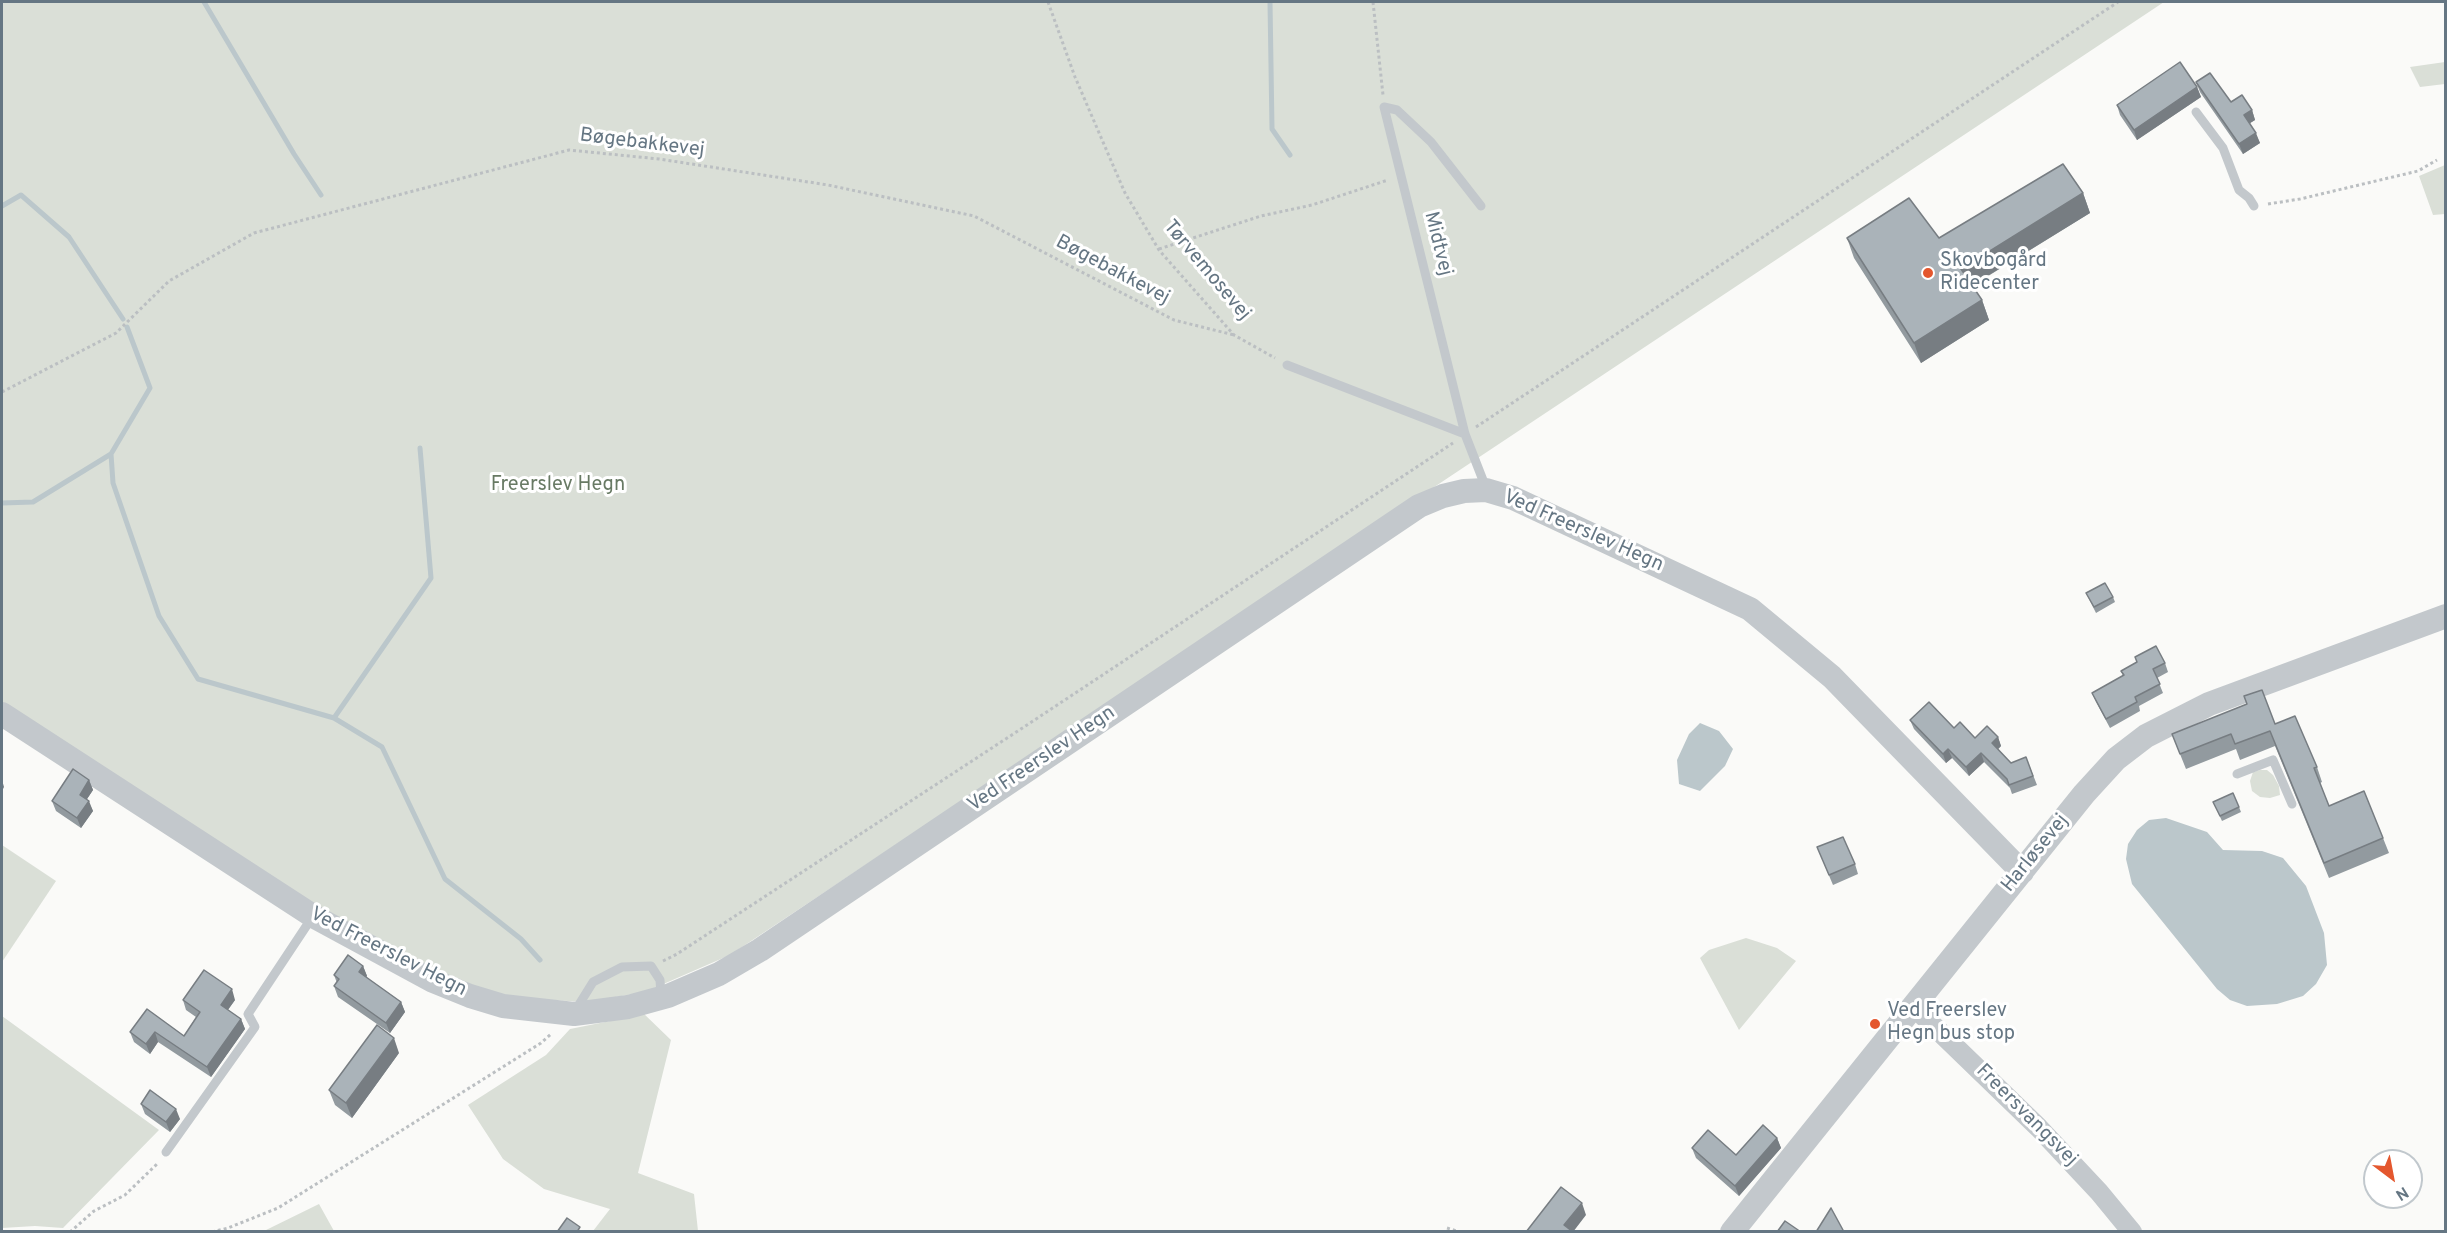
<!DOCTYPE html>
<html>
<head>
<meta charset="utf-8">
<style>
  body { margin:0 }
  #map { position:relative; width:2447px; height:1233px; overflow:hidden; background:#fafaf8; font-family:Overpass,sans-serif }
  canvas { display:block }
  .frame { position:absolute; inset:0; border:3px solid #657683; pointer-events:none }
  .north { position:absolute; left:2363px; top:1149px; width:60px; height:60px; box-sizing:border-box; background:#fff; border:2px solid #c1c8cd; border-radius:50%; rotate:148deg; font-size:16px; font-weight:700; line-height:24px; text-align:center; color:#657683 }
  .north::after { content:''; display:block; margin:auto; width:21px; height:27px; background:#e4572e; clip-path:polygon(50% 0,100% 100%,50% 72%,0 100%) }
</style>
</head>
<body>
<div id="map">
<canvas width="2447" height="1233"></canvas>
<div class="frame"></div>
<div class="north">N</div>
</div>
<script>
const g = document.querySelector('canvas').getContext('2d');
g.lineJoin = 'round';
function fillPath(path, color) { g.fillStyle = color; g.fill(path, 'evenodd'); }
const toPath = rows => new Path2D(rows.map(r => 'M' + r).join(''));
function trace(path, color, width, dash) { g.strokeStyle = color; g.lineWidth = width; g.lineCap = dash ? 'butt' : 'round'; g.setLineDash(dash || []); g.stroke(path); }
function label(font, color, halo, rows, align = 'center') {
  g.font = font + ' Overpass,sans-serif'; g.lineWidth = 6; g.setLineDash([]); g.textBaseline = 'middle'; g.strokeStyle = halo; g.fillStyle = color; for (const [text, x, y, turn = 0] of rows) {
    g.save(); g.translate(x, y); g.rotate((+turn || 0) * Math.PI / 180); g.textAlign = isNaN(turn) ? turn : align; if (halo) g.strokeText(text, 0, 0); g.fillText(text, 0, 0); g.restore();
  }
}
const green = toPath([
  [2,2,2164,2,730,955,645,992,586,1002,514,998,436,974,320,910,2,710],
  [2445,62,2445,84,2420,87,2410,67],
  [2445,165,2445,214,2433,215,2419,176],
  [2260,770,2267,770,2273,775,2279,786,2280,795,2270,798,2260,797,2252,791,2250,781,2253,772],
  [2,845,56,881,2,962],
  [1746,938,1777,948,1796,961,1739,1030,1700,958,1709,950],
  [642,1012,671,1040,638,1173,694,1194,698,1231,593,1231,610,1209,544,1189,503,1159,468,1105,546,1055,570,1029,610,1021],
  [2,1016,159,1130,63,1228,35,1226,2,1228],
  [319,1204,334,1231,264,1231]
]);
const water = toPath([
  [1700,723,1719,731,1733,749,1725,766,1700,791,1679,784,1677,760,1689,734],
  [2166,818,2207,832,2223,850,2262,851,2283,858,2306,886,2324,933,2327,965,2316,984,2303,996,2277,1004,2247,1006,2230,1000,2217,989,2132,884,2126,859,2128,844,2137,830,2149,820]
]);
const stream = toPath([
  [204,2,294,154,321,195],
  [1270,2,1272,129,1290,155],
  [2,206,21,195,69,237,123,319],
  [127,327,150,388,111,454,113,483,159,616,198,679,334,718,382,747,445,879,521,939,540,960],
  [2,503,33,502,111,454],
  [334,718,431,578,420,448]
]);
const path = toPath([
  [1048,2,1075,77,1125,193,1159,250,1234,335,1275,358],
  [1373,2,1383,95],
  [2268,204,2300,199,2418,171,2437,160],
  [1159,249,1261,216,1312,205,1388,180],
  [2,392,116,333,169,281,254,233,569,150,659,159,828,185,974,216,1174,320,1234,335],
  [1476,427,2118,2],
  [663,961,677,954,1027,725,1453,443],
  [1447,1228,1460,1232],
  [70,1232,94,1211,125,1195,158,1163],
  [212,1232,228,1228,278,1208,541,1043,551,1034]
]);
const service = toPath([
  [2196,112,2223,148,2239,190,2249,198,2254,206],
  [1481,206,1431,142,1397,110,1384,107,1465,434,1486,488],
  [1287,365,1465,434],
  [2237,774,2273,760,2292,804],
  [575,1011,593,982,622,967,651,966,660,980,661,995],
  [166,1152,255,1027,248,1014,313,916]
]);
const minor = toPath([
  [1914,1007,2039,1128,2099,1192,2132,1232]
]);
const tertiary = toPath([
  [2,714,313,916,433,981,470,996,503,1006,574,1014,628,1007,668,996,719,974,760,950,1419,506,1443,496,1464,491,1486,490,1513,498,1750,609,1832,677,2022,872],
  [1732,1232,2084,794,2116,759,2146,736,2209,704,2446,616]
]);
const wall = toPath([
  [2196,82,2231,102,2252,110,2255,120,2250,123,2260,143,2243,154,2200,92],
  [2197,87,2201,97,2137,140,2120,115,2117,105],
  [2083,193,2090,213,1972,286,1982,300,1989,320,1921,363,1854,258,1847,238,1939,238],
  [2086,593,2113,597,2115,602,2096,613],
  [2135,657,2165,663,2168,672,2157,678,2163,693,2139,706,2140,711,2110,728,2096,702,2092,693,2123,676,2121,671,2137,662],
  [1910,720,1954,728,1975,738,1998,737,2001,746,1998,749,2011,763,2026,757,2037,785,2012,794,2010,788,1984,762,1969,776,1952,758,1946,763,1914,729],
  [2275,724,2317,767,2322,782,2320,783,2329,806,2383,838,2389,853,2329,878,2275,746,2240,760,2236,749,2186,769,2172,734],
  [89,780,93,790,87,799,93,811,81,828,56,811,52,801],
  [2213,802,2239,807,2241,812,2222,821],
  [1817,847,1855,864,1858,874,1833,885],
  [363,966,367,976,366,977,401,1002,405,1012,390,1033,338,997,334,986,337,983,334,975],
  [183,1000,235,1000,228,1010,241,1019,245,1029,211,1077,158,1042,150,1054,134,1042,130,1032,147,1009,184,1036,196,1017,186,1010],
  [399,1053,352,1118,335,1105,329,1090],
  [141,1104,180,1119,170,1132,145,1114],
  [1777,1138,1781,1148,1739,1196,1696,1158,1692,1148,1736,1155]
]);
const shadedWall = toPath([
  [2197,87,2201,97,2137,140,2134,130],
  [2252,110,2255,120,2247,125,2244,115],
  [2256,133,2260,143,2243,154,2239,144],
  [2083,193,2090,213,1968,288,1961,269],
  [1982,300,1989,320,1921,363,1914,343],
  [1998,737,2001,746,1995,752,1992,743],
  [1948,749,1952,758,1946,763,1943,754],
  [1981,753,1984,762,1969,776,1966,767],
  [2,780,4,787,2,791],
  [89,780,93,790,83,805,80,795],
  [89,801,93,811,81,828,77,818],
  [363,966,367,976,362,982,359,972],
  [232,989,235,1000,224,1015,221,1005],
  [401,1002,405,1012,390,1033,386,1023],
  [241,1019,245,1029,211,1077,207,1067],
  [155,1032,158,1042,150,1054,146,1044],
  [394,1038,399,1053,352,1118,346,1103],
  [176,1109,180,1119,170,1132,166,1122],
  [1777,1138,1781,1148,1739,1196,1735,1186],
  [1582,1203,1586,1215,1573,1232,1564,1225]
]);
const building = toPath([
  [2180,62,2197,87,2134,130,2117,105,2180,62],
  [2210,73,2231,102,2242,95,2252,110,2244,115,2256,133,2239,144,2196,82,2210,73],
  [2063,164,2083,193,1961,269,1982,300,1914,343,1847,238,1909,198,1939,238,2063,164],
  [2105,583,2113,597,2094,607,2086,593,2105,583],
  [2156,646,2165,663,2153,669,2160,684,2135,697,2137,702,2106,719,2092,693,2124,675,2121,671,2137,662,2135,657,2156,646],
  [2262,690,2275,724,2295,716,2317,767,2314,768,2329,806,2364,791,2383,838,2324,863,2270,731,2235,744,2231,734,2180,754,2172,734,2247,704,2244,696,2262,690],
  [1929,702,1954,728,1960,722,1975,738,1987,726,1998,737,1992,743,2011,763,2026,757,2033,776,2009,785,2007,779,1981,753,1966,767,1948,749,1943,754,1910,720,1929,702],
  [73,769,89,780,80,795,89,801,77,818,52,801,73,769],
  [2233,793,2239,807,2220,816,2213,802,2233,793],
  [1843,837,1855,864,1829,875,1817,847,1843,837],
  [348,955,363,966,359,972,401,1002,386,1023,334,986,339,979,334,975,348,955],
  [204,970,232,989,221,1005,241,1019,207,1067,155,1032,146,1044,130,1032,147,1009,184,1036,200,1012,183,1000,204,970],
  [377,1025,394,1038,346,1103,329,1090,377,1025],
  [150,1090,176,1109,166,1122,141,1104,150,1090],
  [1763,1125,1777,1138,1735,1186,1692,1148,1708,1130,1736,1155,1763,1125],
  [1561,1187,1582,1203,1564,1225,1573,1232,1526,1232,1561,1187],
  [1831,1208,1843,1230,1842,1232,1816,1232,1831,1208],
  [567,1218,580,1227,577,1232,557,1232,567,1218],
  [1785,1221,1801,1232,1777,1232,1785,1221]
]);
const markers = [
  [1928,273,6,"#e4572e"],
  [1875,1024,6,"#e4572e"]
];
const streetNames = [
  ["Bøgebakkevej",642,144,7],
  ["Midtvej",1437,244,76],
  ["Bøgebakkevej",1112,271,28],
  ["Tørvemosevej",1206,271,50],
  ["Ved Freerslev Hegn",1583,532,24],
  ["Ved Freerslev Hegn",1042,760,-34],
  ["Harløsevej",2036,854,-51],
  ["Ved Freerslev Hegn",388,953,27],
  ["Freersvangsvej",2026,1116,45]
];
const poiNames = [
  ["Skovbogård",1940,262],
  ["Ridecenter",1940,285],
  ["Ved Freerslev",1887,1012],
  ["Hegn bus stop",1887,1035]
];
const parkNames = [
  ["Freerslev Hegn",558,486]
];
fillPath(green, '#dadfd7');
fillPath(water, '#bbc7cb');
trace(stream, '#bbc7cb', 5);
trace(path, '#bbbfc2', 3, [3, 3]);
trace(service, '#c3c8cc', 9);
trace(minor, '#c3c8cc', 20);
trace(tertiary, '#c3c8cc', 24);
fillPath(wall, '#929a9f');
fillPath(shadedWall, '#777d82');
fillPath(building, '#aab3b9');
trace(building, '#777d82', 1.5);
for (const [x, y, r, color] of markers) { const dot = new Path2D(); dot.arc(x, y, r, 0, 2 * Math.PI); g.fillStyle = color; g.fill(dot); trace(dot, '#fff', 2); }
label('20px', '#657683', '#fff', streetNames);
label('20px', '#657683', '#fff', poiNames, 'left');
label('20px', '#687a64', '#fff', parkNames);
</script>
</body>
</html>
